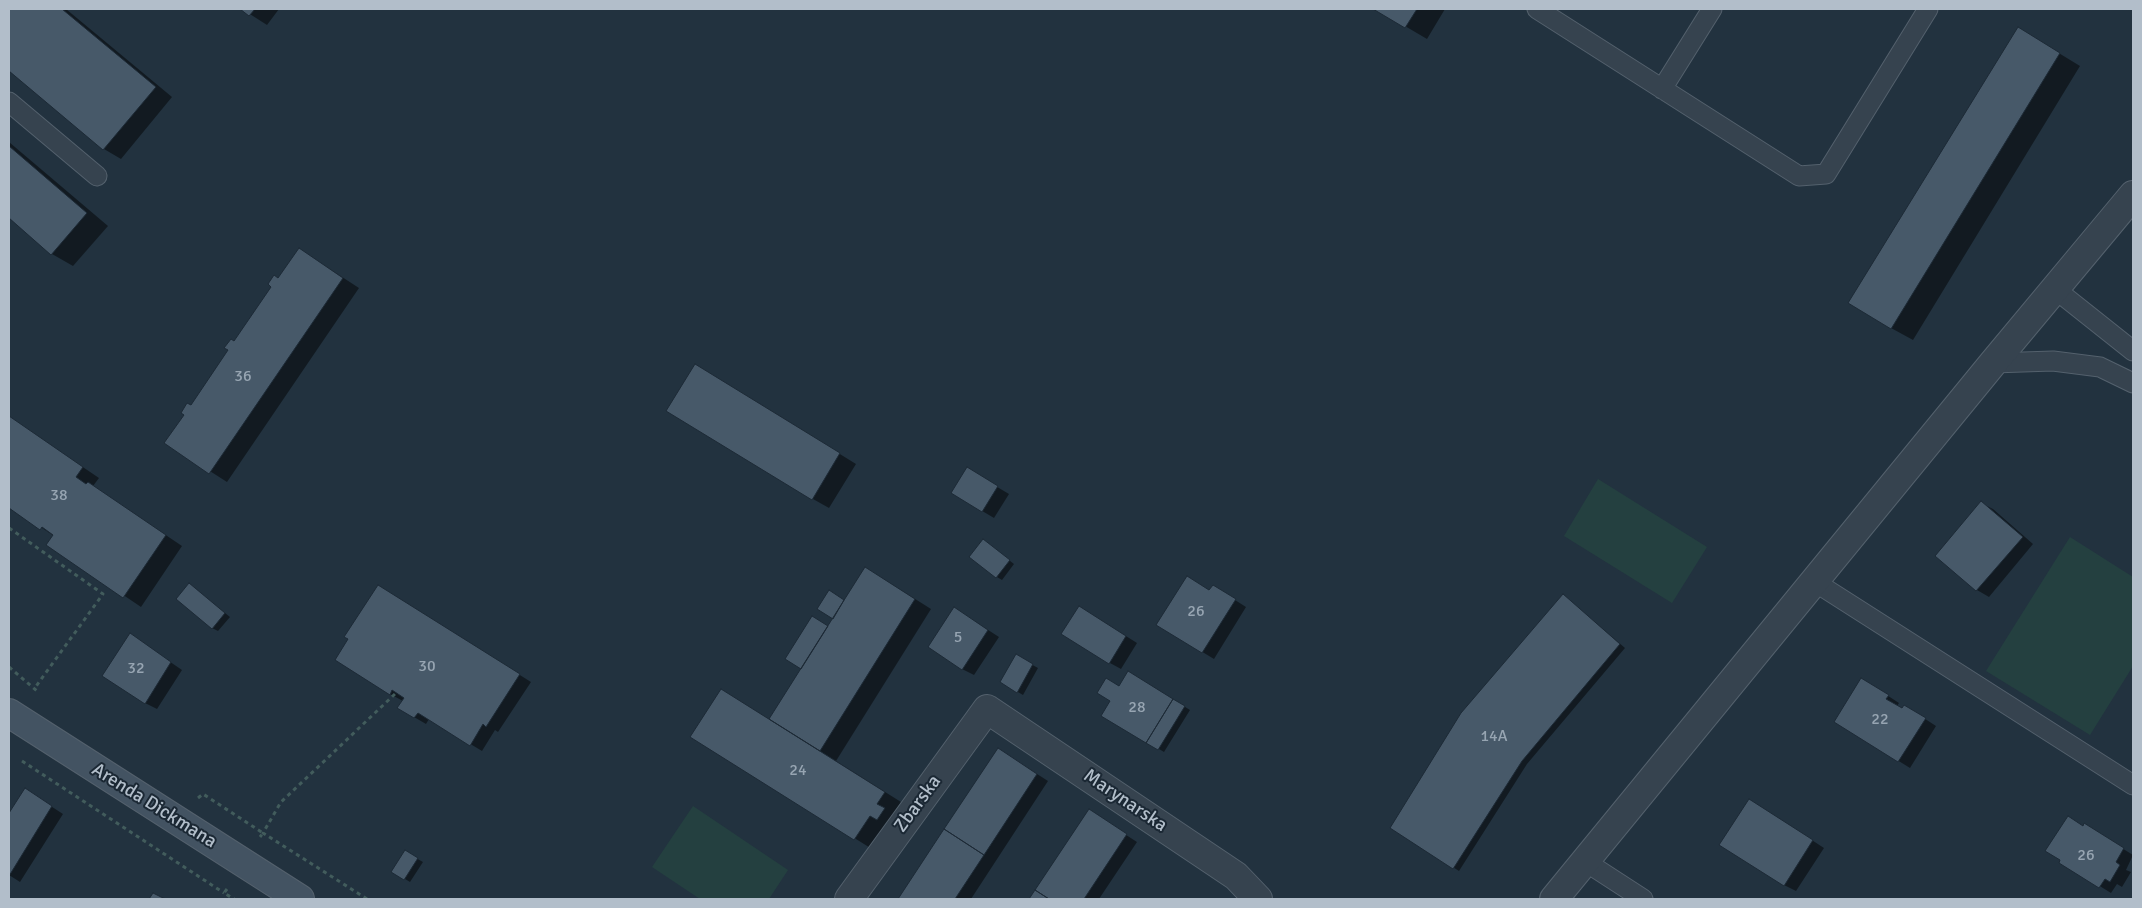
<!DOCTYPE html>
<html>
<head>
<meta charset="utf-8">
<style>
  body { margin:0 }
  #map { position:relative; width:2142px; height:908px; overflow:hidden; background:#22323f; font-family:Signika,sans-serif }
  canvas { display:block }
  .frame { position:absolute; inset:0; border:10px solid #b2beca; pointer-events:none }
</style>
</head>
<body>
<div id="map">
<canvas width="2142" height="908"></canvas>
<div class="frame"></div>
</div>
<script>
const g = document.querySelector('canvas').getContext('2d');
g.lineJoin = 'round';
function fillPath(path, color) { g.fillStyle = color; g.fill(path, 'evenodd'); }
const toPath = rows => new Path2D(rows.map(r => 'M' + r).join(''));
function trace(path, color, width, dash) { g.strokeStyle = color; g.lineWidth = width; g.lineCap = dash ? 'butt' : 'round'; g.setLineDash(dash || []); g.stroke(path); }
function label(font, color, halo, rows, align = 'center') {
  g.font = font + ' Signika,sans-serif'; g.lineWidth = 4; g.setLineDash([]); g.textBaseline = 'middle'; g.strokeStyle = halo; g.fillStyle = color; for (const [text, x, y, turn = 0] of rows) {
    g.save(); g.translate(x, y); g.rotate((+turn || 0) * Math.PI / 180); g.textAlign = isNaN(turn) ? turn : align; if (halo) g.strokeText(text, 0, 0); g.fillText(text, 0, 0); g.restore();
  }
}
const green = toPath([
  [1598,479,1707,547,1672,603,1564,536],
  [2070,537,2133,577,2133,666,2090,735,1986,671],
  [693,806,788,870,769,899,700,899,652,867]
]);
const shadow = toPath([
  [9,9,66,9,172,97,121,159,104,149,9,69],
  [242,9,279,9,267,25],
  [1376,9,1445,9,1427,39],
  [2039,41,2080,66,1913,340,1891,328],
  [9,142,108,226,73,266,52,254,9,217],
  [299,249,359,288,227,482,166,443],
  [712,375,856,464,829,508,813,499],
  [9,417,99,478,93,486,182,546,141,607,48,544,54,536,9,506],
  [967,469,1009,494,994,518,952,493],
  [1981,503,1993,509,2033,544,1989,597,1977,590,1936,555],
  [988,544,1014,564,1002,580,997,577],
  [882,578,931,609,836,761,901,802,893,814,901,819,872,849,692,737,770,720,835,618,839,597,846,602],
  [189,584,230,617,218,631,212,628],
  [1209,591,1224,593,1246,607,1214,659,1158,625],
  [389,593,531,682,498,732,495,730,482,751,429,719,426,724,414,717,403,701,390,694],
  [1568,599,1625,648,1527,764,1459,871,1392,828],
  [1091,614,1137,643,1121,669,1110,663],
  [965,615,999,637,974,675,962,669],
  [141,642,182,670,157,709,145,703],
  [1016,656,1038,668,1023,695,1001,682],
  [1140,679,1190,710,1164,752,1103,715,1120,687],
  [1873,686,1899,703,1897,706,1916,713,1936,726,1910,768,1836,722],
  [998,749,1048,781,971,899,900,899],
  [26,790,63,814,20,882,9,875,9,815],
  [1761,807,1824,848,1796,891,1784,885],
  [1089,811,1137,842,1099,899,1031,899],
  [2083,827,2096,832,2133,855,2126,870,2131,872,2122,887,2117,884,2111,893,2061,862],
  [405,852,423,862,410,882,392,871]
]);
const building = toPath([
  [9,9,62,9,156,87,103,150,9,71,9,9],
  [240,9,255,9,249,16,240,9],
  [1373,9,1417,9,1405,28,1373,9],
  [2018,27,2060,53,1891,329,1848,303,2018,27],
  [9,146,87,213,51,255,9,218,9,146],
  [299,248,343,278,209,474,164,443,184,415,181,413,187,403,191,405,228,350,224,348,231,339,234,341,271,287,268,284,274,275,278,278,299,248],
  [695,364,840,453,812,500,666,411,695,364],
  [9,416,83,467,76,477,86,484,88,482,166,535,123,598,46,545,53,535,42,527,40,530,9,508,9,416],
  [967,467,998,486,982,512,951,493,967,467],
  [1981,501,2023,537,1976,591,1935,556,1981,501],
  [983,539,1010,560,996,578,969,557,983,539],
  [865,567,915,599,820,751,769,719,865,567],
  [1187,576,1209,590,1213,585,1236,599,1202,653,1156,625,1187,576],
  [189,583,225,613,212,629,176,599,189,583],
  [378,585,520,674,486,727,483,724,470,746,418,713,414,718,397,708,404,698,392,690,390,695,335,660,348,639,344,637,378,585],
  [829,590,844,600,833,619,817,609,829,590],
  [1563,594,1620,644,1522,761,1453,869,1390,828,1461,713,1563,594],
  [1079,606,1126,636,1109,664,1061,634,1079,606],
  [954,607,988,630,962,670,928,647,954,607],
  [812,616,828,626,801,669,785,659,812,616],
  [130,633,171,662,145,704,102,676,130,633],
  [1016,654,1033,664,1017,693,1000,682,1016,654],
  [1128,671,1173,699,1146,743,1101,716,1110,701,1097,693,1106,678,1119,686,1128,671],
  [1861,678,1889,695,1886,699,1902,708,1904,705,1926,718,1898,762,1834,722,1861,678],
  [721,689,885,792,877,804,885,808,877,820,870,816,854,840,690,737,721,689],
  [1173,699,1185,706,1158,750,1146,743,1173,699],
  [998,748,1037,774,984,855,944,829,998,748],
  [25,788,52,806,9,876,9,813,25,788],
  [1749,799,1813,840,1784,886,1719,845,1749,799],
  [1089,809,1127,834,1084,899,1049,899,1035,890,1089,809],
  [2068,816,2083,826,2084,823,2124,848,2116,862,2120,865,2110,882,2105,879,2099,888,2059,863,2060,860,2045,851,2068,816],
  [944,829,984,855,955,899,898,899,944,829],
  [405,850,418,858,404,880,391,872,405,850],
  [1035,890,1049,899,1029,899,1035,890],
  [153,893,161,897,166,899,149,899,153,893]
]);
const path = toPath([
  [9,528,103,594,34,689],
  [9,667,37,691],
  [22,761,224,893],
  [198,798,203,794,263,833,260,837],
  [227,889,224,893,234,899],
  [367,899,263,833,281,802,396,693]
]);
const lane = toPath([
  [1537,9,1799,176,1826,174,1928,9],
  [1662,89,1712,9],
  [9,102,97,176],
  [2055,289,2133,351],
  [1993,363,2053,361,2100,367,2133,383],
  [1815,582,2133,785],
  [1586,862,1643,899]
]);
const street = toPath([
  [849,899,987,709,1236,876,1258,899],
  [1554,899,1993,363,2133,195]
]);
const secondary = toPath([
  [9,713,300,899]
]);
const numberNames = [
  ["36",243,377],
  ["38",59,496],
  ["26",1196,612],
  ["5",958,638],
  ["30",427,667],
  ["32",136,669],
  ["28",1137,708],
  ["22",1880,720],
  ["14A",1494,737],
  ["24",798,771],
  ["26",2086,856]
];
const streetNames = [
  ["Marynarska",1125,801,34],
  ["Zbarska",918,804,-54],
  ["Arenda Dickmana",154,806,32]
];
fillPath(green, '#244040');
fillPath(shadow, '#0007');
fillPath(building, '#475969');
trace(building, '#1d2a36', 1);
trace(lane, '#54616d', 21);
trace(street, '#54616d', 30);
trace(secondary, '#54616d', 30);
trace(path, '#425c5c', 3, [4, 4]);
trace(lane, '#36434f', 19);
trace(street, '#36434f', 28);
trace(secondary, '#435362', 28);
label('16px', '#97a5b2', null, numberNames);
label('19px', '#b2beca', '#1b2834', streetNames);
</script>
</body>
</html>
